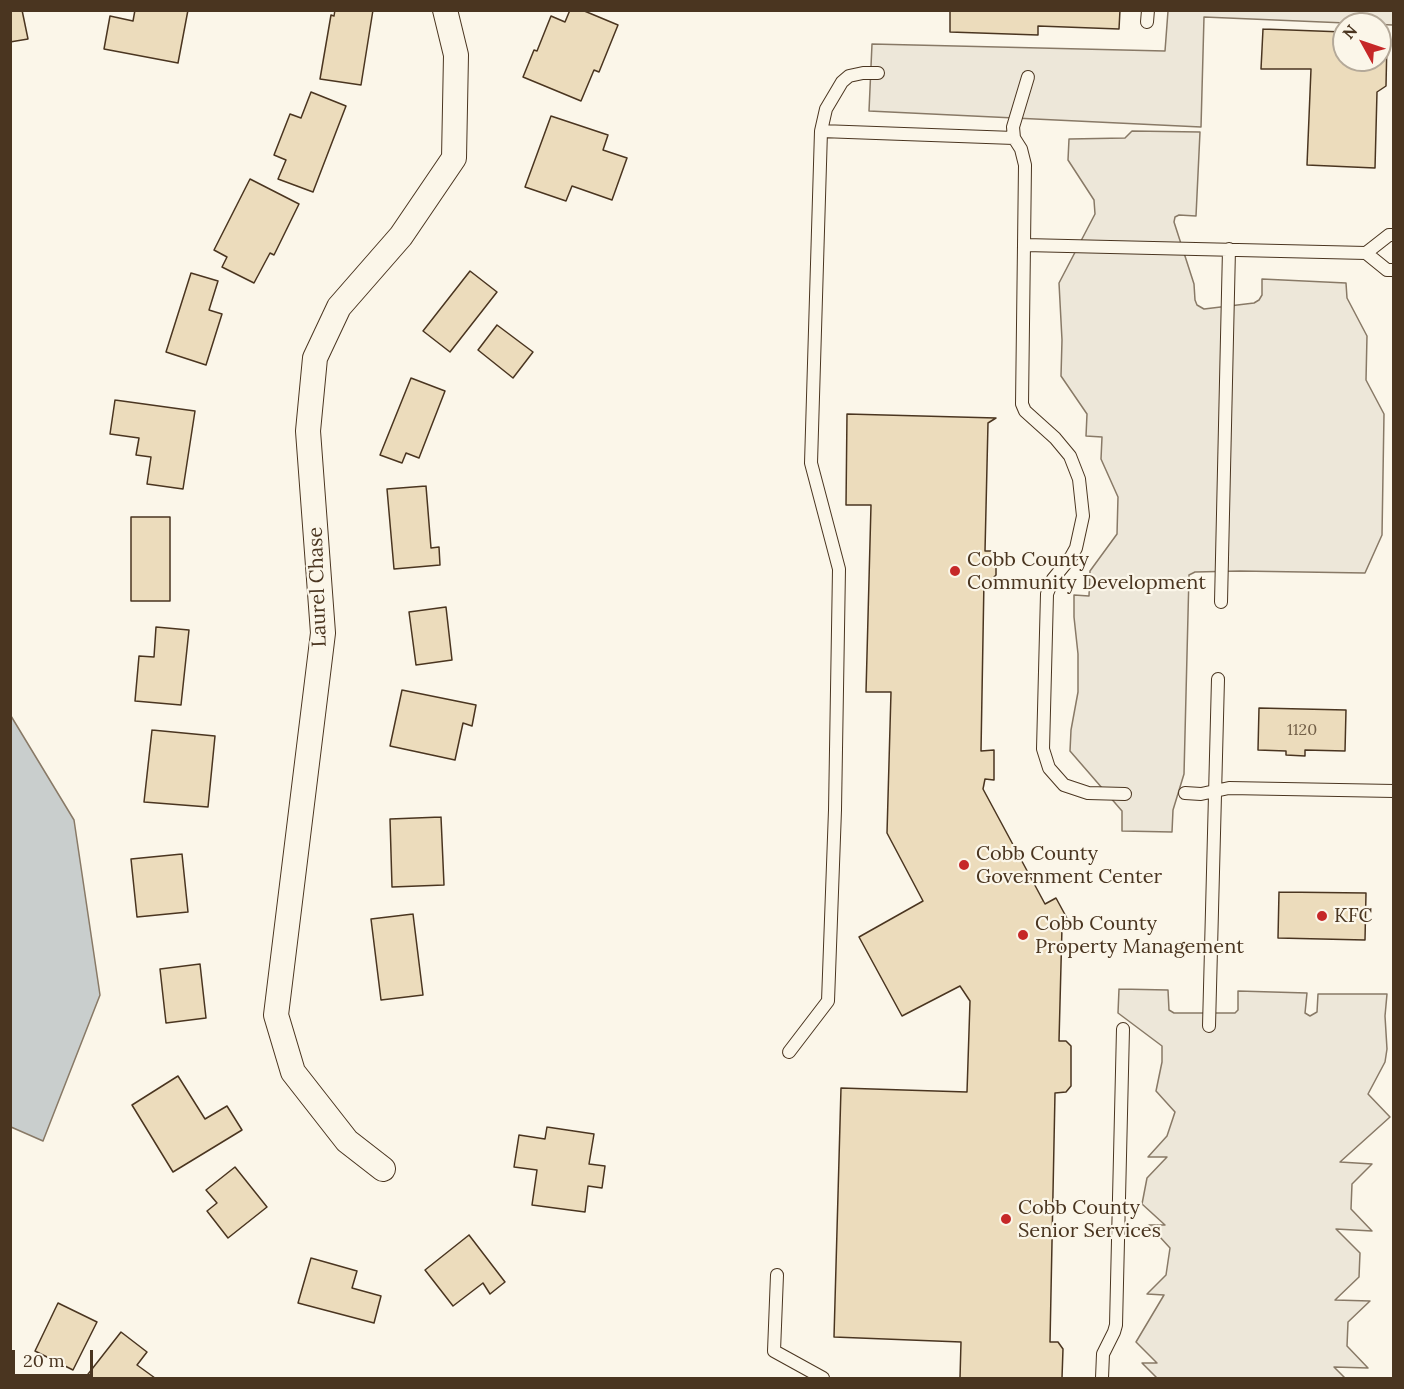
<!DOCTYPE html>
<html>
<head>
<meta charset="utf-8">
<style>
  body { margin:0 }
  #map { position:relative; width:1404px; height:1389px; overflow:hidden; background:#fbf6e9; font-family:Lora,serif }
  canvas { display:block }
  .frame { position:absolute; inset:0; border:12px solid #4a3520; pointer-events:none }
  .north { position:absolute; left:1332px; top:12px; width:60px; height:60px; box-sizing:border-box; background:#fbf6e9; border:2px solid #b4a999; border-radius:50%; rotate:310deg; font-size:16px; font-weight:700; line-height:24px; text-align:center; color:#4a3520 }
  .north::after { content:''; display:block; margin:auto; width:21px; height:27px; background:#c62828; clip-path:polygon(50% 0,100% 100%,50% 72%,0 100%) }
  .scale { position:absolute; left:12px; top:1350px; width:81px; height:27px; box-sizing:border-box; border:3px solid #4a3520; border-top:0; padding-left:8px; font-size:18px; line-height:21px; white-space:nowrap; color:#4a3520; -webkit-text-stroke:4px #fbf6e9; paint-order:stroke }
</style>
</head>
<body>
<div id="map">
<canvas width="1404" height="1389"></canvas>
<div class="frame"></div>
<div class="north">N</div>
<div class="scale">20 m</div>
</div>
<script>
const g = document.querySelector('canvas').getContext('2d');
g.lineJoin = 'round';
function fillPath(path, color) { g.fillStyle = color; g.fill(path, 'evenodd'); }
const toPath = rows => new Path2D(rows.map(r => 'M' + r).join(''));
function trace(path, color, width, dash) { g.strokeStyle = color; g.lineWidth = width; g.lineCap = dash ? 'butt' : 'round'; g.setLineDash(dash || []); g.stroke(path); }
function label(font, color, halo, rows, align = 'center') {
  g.font = font + ' Lora,serif'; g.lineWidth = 4.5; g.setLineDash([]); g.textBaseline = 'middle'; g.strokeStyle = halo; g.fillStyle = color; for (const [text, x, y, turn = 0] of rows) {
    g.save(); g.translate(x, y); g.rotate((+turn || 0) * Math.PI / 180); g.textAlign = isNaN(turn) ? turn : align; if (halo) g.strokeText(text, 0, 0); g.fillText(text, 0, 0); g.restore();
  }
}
const parking = toPath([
  [1168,11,1393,11,1393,25,1204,17,1201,127,869,111,872,44,1165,51,1168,11],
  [1132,131,1200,132,1196,216,1179,215,1175,217,1174,222,1194,284,1195,300,1197,305,1204,309,1254,303,1259,300,1262,295,1262,279,1346,283,1347,298,1367,336,1366,380,1384,414,1382,535,1365,573,1240,571,1195,572,1189,575,1184,774,1173,810,1172,832,1122,831,1122,811,1070,751,1071,730,1078,692,1078,654,1074,617,1074,595,1089,596,1090,571,1117,534,1118,497,1101,459,1102,437,1086,436,1087,414,1061,376,1062,340,1059,283,1095,214,1094,200,1068,160,1069,139,1125,138,1132,131],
  [1119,989,1168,990,1169,1010,1174,1013,1235,1013,1238,1010,1238,991,1307,993,1305,1013,1310,1016,1317,1012,1318,994,1387,994,1385,1016,1387,1049,1385,1062,1368,1094,1390,1117,1340,1162,1372,1164,1352,1184,1351,1209,1372,1231,1336,1229,1360,1253,1359,1277,1335,1300,1370,1301,1348,1322,1347,1346,1368,1368,1334,1367,1345,1378,1157,1378,1142,1363,1157,1363,1136,1342,1164,1295,1147,1294,1166,1275,1170,1248,1149,1225,1165,1225,1142,1204,1147,1178,1167,1157,1148,1157,1167,1136,1175,1112,1156,1091,1162,1062,1162,1046,1118,1013,1119,989]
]);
const water = toPath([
  [11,716,74,820,100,995,43,1141,11,1127,11,716]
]);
const building = toPath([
  [10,10,22,10,28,39,10,42,10,10],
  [135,10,188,10,178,63,104,49,110,16,133,21,135,10],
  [335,10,373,10,361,85,320,79,331,15,334,16,335,10],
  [570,10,582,10,618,25,599,72,594,70,581,101,523,77,534,50,537,51,551,16,565,22,570,10],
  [950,10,1120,10,1119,29,1038,26,1038,35,950,32,950,10],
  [1263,29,1344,32,1344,60,1380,60,1380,34,1387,39,1386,86,1377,92,1375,168,1307,165,1311,69,1261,69,1263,29],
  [311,92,346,106,313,192,278,179,286,160,274,155,290,114,301,118,311,92],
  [551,116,608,135,603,150,627,158,612,200,572,186,566,201,525,187,551,116],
  [250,179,299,204,274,255,270,253,254,283,222,267,227,257,214,250,250,179],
  [470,271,497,292,450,352,423,331,470,271],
  [191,273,218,281,209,310,222,314,206,365,166,352,191,273],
  [497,325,533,352,513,378,478,350,497,325],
  [411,378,445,391,419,458,406,453,402,463,380,455,411,378],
  [115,400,195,411,183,489,147,484,151,457,136,455,139,438,110,434,115,400],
  [847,414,996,418,988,423,985,551,992,551,996,555,996,575,991,580,984,580,981,751,994,750,994,780,985,779,983,789,1045,904,1056,898,1069,922,1062,927,1059,1041,1066,1041,1071,1046,1071,1086,1066,1092,1055,1093,1050,1342,1058,1342,1063,1349,1062,1378,960,1378,961,1342,834,1337,841,1088,967,1092,970,1001,960,986,902,1016,859,937,923,901,887,833,891,692,866,692,871,505,846,505,847,414],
  [426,486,431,548,439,547,440,565,394,569,387,489,426,486],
  [131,517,170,517,170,601,131,601,131,517],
  [446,607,452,660,416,665,409,612,446,607],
  [156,627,189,630,181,705,135,701,139,656,154,657,156,627],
  [402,690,476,705,472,726,463,723,455,760,390,746,402,690],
  [1259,708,1346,710,1345,751,1305,750,1305,756,1286,755,1286,751,1258,750,1259,708],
  [152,730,215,736,208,807,144,802,152,730],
  [441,817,444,885,392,887,390,819,441,817],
  [182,854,188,912,137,917,131,859,182,854],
  [1279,892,1366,893,1365,940,1278,938,1279,892],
  [413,914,423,995,381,1000,371,919,413,914],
  [200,964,206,1018,166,1023,160,969,200,964],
  [178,1076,205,1119,227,1106,242,1130,173,1172,132,1105,178,1076],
  [547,1127,594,1134,589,1164,605,1166,602,1188,588,1186,585,1212,532,1205,537,1170,514,1167,519,1135,545,1139,547,1127],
  [235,1167,267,1207,228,1238,207,1211,217,1203,206,1190,235,1167],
  [469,1235,505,1282,490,1294,483,1283,453,1306,425,1270,469,1235],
  [311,1258,357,1271,352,1288,381,1296,374,1323,298,1303,311,1258],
  [58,1303,97,1322,73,1370,35,1351,58,1303],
  [121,1332,147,1352,137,1365,155,1378,85,1378,121,1332]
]);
const lane = toPath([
  [1147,22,1148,10],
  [878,73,863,73,849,76,842,82,826,109,821,131,1014,138],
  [1028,77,1013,127,1014,138,1021,149,1025,165,1022,404,1025,411,1055,438,1070,456,1079,479,1083,516,1076,548,1071,557,1053,579,1047,594,1043,749,1049,768,1064,785,1088,793,1125,794],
  [1025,245,1366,253,1387,270,1394,270],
  [1366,253,1389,235,1394,235],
  [1221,602,1229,249],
  [1185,793,1201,794,1229,788,1394,791],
  [1209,1026,1218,679],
  [789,1052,828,1001,835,810,839,569,811,463,821,131],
  [777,1275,774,1351,823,1378],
  [1102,1378,1103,1354,1114,1332,1116,1325,1123,1029]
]);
const street = toPath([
  [383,1169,347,1141,293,1072,276,1015,323,633,308,431,315,358,339,307,401,236,454,158,456,55,445,10]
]);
const markers = [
  [955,571,6,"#c62828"],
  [964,865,6,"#c62828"],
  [1322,916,6,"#c62828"],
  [1023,935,6,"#c62828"],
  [1006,1219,6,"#c62828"]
];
const numberNames = [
  ["1120",1302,730]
];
const poiNames = [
  ["Cobb County",967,560],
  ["Community Development",967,583],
  ["Cobb County",976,854],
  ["Government Center",976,877],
  ["KFC",1334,916],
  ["Cobb County",1035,924],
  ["Property Management",1035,947],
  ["Cobb County",1018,1208],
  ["Senior Services",1018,1231]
];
const streetNames = [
  ["Laurel Chase",318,587,-92]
];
fillPath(parking, '#ede7d9');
trace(parking, '#887966', 1.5);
fillPath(water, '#c9cecd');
trace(water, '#887966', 1.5);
fillPath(building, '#ecdcbc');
trace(building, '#4a3520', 1.5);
trace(lane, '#4a3520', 14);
trace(street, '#4a3520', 26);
trace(lane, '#fbf6e9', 12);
trace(street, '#fbf6e9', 24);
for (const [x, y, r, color] of markers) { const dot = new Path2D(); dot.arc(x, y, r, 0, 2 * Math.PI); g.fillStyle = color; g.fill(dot); trace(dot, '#fbf6e9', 2); }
label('16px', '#725f47', null, numberNames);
label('20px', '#4a3520', '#fbf6e9', poiNames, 'left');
label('20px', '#4a3520', '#fbf6e9', streetNames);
</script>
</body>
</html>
